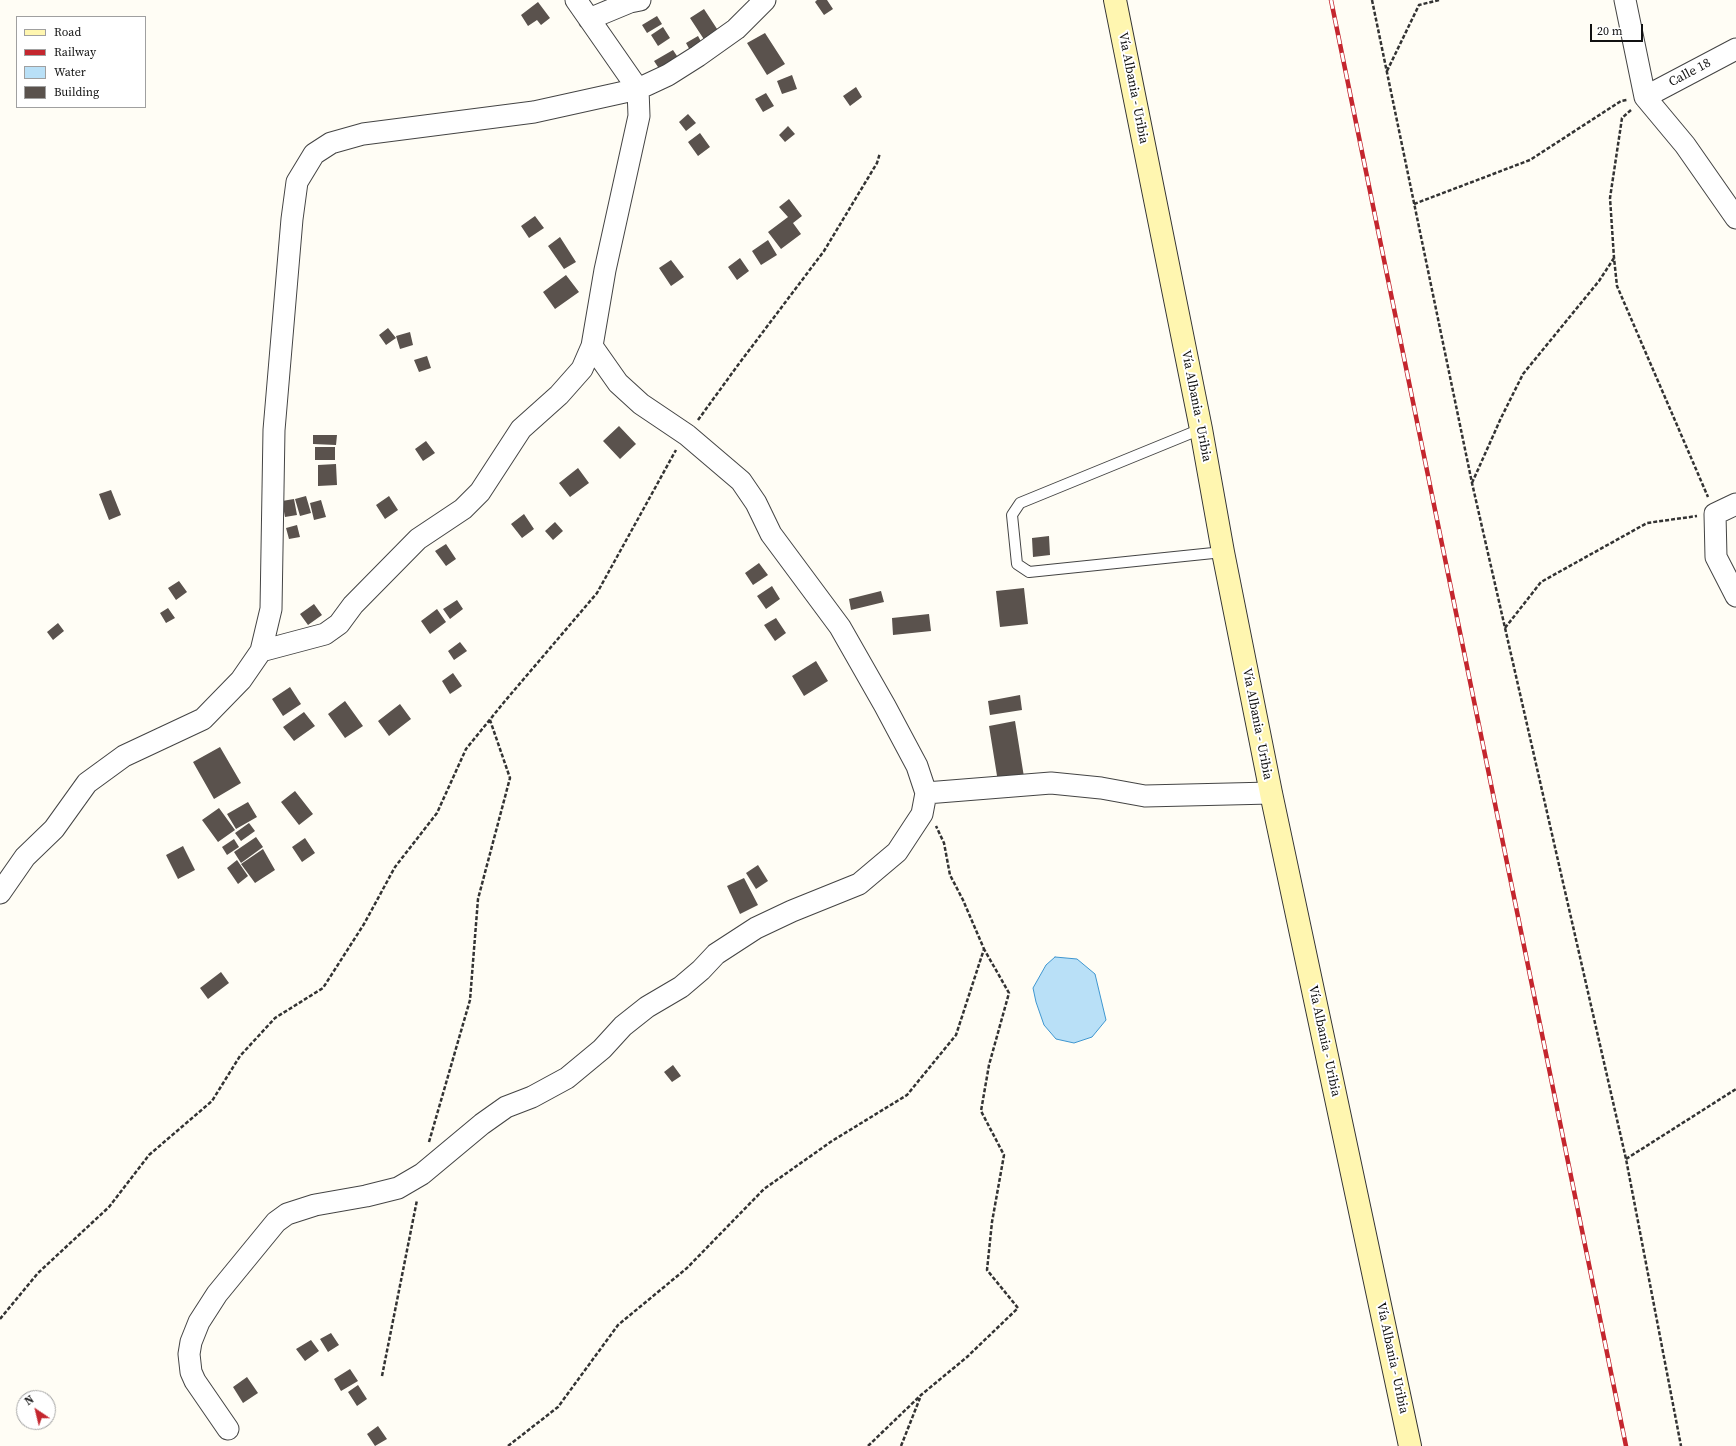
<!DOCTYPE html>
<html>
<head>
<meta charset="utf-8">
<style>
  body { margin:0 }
  #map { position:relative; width:1736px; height:1446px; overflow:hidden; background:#fffdf5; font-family:"Source Serif 4",serif }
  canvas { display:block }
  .legend { position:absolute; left:16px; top:16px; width:130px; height:92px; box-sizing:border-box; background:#fff; border:1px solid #a0a0a0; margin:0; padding:5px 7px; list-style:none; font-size:12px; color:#111 }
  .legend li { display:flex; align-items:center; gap:8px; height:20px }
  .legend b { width:20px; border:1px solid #a0a0a0 }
  .north { position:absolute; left:16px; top:1390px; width:40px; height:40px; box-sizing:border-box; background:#fff; border:1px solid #a0a0a0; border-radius:50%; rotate:325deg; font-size:11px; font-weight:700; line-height:16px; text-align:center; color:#111 }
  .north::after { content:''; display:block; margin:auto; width:14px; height:18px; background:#c4262e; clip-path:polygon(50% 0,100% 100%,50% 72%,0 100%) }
  .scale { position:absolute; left:1590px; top:24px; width:53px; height:18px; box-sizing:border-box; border:2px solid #111; border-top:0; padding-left:5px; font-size:12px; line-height:14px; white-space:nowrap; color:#111; -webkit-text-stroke:3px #fff; paint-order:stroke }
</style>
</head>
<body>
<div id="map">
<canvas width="1736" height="1446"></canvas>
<ul class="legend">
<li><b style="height:5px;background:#fff6b0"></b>Road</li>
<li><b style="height:5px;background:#c4262e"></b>Railway</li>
<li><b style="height:11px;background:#b9e0f7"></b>Water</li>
<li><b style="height:11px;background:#5a524d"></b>Building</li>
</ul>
<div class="north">N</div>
<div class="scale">20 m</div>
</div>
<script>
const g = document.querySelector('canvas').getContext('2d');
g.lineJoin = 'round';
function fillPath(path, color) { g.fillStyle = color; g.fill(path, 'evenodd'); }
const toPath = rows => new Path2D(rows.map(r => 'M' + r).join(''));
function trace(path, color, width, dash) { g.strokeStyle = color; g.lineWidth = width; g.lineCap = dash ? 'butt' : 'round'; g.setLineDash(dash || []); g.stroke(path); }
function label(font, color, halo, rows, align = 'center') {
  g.font = font + ' "Source Serif 4",serif'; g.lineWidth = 4; g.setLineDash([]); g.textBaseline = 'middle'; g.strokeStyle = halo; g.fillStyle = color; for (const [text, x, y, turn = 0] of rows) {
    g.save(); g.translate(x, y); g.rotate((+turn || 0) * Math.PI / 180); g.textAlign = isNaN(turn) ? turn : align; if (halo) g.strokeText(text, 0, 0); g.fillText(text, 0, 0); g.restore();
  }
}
const water = toPath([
  [1055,957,1077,959,1095,974,1106,1020,1092,1037,1074,1043,1056,1039,1044,1025,1036,1002,1033,988,1046,965,1055,957]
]);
const building = toPath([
  [817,0,827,0,833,9,824,15,815,2],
  [538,2,550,18,541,25,537,20,528,26,521,15],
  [704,9,721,35,707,44,690,18],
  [657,16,662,24,647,33,642,25],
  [663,27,670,38,658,46,651,35],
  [765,33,785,64,767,75,747,43],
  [698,36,704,47,692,54,686,43],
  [673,50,679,59,660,70,654,61],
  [792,75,797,89,782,94,777,81],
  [856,87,862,97,850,106,843,96],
  [766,93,774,106,763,112,755,99],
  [688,114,696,123,686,131,679,122],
  [788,126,795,134,785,142,779,135],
  [700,133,710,147,698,156,688,142],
  [789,199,802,216,793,223,801,234,781,249,768,232,788,217,779,207],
  [535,216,544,228,529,238,521,226],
  [560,237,576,262,564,269,548,246],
  [768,240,777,255,761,265,752,251],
  [740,258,749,271,737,280,728,267],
  [671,260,684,277,671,286,659,268],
  [566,275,579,292,555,309,543,292],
  [388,328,396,338,386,345,379,335],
  [410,332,413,345,400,349,396,336],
  [427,356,431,368,419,372,414,360],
  [619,426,636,444,620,459,603,441],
  [313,435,337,435,336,445,313,444],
  [426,441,435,453,423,461,415,449],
  [315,447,335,447,335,460,315,460],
  [336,464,337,485,318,486,318,465],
  [578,468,589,483,570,497,559,483],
  [111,490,121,515,109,520,99,494],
  [306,496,311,513,300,516,295,499],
  [389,496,398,510,385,519,376,505],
  [294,499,297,515,285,517,282,501],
  [321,500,326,517,314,520,310,503],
  [524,514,534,529,522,538,511,524],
  [555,522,563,531,553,540,545,531],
  [297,525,300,537,289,539,286,528],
  [1049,536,1050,555,1033,557,1032,538],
  [446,544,456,559,446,566,435,551],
  [759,563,768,575,753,585,745,573],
  [179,581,187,592,176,600,168,588],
  [772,586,780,599,766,609,757,596],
  [1024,588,1028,624,1000,627,996,591],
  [881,591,884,602,851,610,849,599],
  [457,600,463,609,450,619,443,609],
  [314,604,322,615,308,625,300,614],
  [168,608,175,618,166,623,160,613],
  [437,609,446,622,430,634,421,621],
  [929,614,931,631,893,635,892,618],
  [776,618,786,633,775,641,764,625],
  [58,623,64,631,53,640,47,632],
  [460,642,467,651,454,660,448,651],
  [816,661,828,681,804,696,792,676],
  [453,673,462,686,450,694,442,681],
  [290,687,301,704,283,716,272,699],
  [1020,695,1022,710,990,715,988,701],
  [345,701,363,726,345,738,328,714],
  [400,704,411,719,389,736,378,721],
  [304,712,315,726,294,741,283,727],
  [1015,721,1024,777,998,782,989,726],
  [220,747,241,783,214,799,193,762],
  [295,791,313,814,299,825,281,802],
  [248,802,257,817,236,829,227,814],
  [219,808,235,830,218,842,202,820],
  [249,823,255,831,241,841,235,833],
  [256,837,263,847,241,863,234,852],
  [305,838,315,853,302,862,292,847],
  [234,839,239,847,227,855,222,847],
  [183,846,195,870,178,879,166,855],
  [263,849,275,870,255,883,241,864],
  [237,860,248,876,238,884,227,868],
  [758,865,768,881,756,889,746,873],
  [744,878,758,905,740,914,727,886],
  [221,972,229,983,208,999,200,988],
  [673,1065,681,1076,672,1082,664,1072],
  [331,1333,339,1345,328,1352,320,1339],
  [311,1340,319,1351,305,1361,296,1349],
  [350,1369,358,1381,341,1391,334,1379],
  [247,1377,258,1393,243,1403,233,1387],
  [358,1385,367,1399,357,1406,348,1392],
  [378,1426,387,1439,375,1446,367,1434]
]);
const path = toPath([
  [1372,0,1472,483,1626,1159,1681,1446],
  [1387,71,1419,5,1439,0],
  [1631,110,1622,118,1610,198,1614,258,1617,286,1708,497],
  [1414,204,1530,160,1621,101,1627,100],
  [698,420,738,365,824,251,877,163,880,153],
  [1472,483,1501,418,1523,374,1599,281,1614,258],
  [1505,628,1541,582,1647,523,1697,516],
  [429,1142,470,1000,478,899,510,778,490,720],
  [1626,1159,1736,1089],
  [0,1319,38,1273,109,1207,149,1155,212,1101,240,1056,275,1018,323,988,364,924,395,867,437,813,466,749,505,701,597,593,676,450],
  [382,1376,417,1200],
  [508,1446,558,1407,618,1325,687,1268,764,1189,832,1141,907,1095,956,1035,984,949,963,900,950,875,944,843,936,826],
  [868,1446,921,1395,967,1357,1018,1308,987,1270,992,1222,1004,1155,981,1111,989,1065,1009,993,984,949],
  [901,1446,920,1398]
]);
const lane = toPath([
  [1201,429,1020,503,1012,515,1017,564,1029,572,1223,552]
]);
const street = toPath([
  [1625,0,1645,97,1685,145,1736,218],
  [589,19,630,2,640,0],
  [1645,97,1736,49],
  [1736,504,1715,514,1716,557,1736,596],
  [261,651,325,634,339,624,353,605,418,539,463,509,480,492,521,429,559,395,582,369,592,346,605,270,639,116,638,89,576,0],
  [926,793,1051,783,1101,788,1145,796,1271,793],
  [0,893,25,857,54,829,87,783,124,756,203,719,241,680,261,651,271,609,274,430,292,219,297,182,314,154,331,143,363,134,534,112,638,89,668,75,698,56,736,29,765,0],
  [228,1429,195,1381,191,1372,189,1354,191,1342,199,1322,217,1294,276,1222,287,1214,315,1205,366,1196,398,1188,422,1174,482,1124,506,1107,532,1097,567,1078,602,1049,623,1026,647,1007,681,987,701,970,716,954,756,928,792,911,859,884,897,852,922,814,926,793,917,766,885,706,840,627,771,534,756,503,741,481,687,435,641,404,618,383,592,346]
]);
const secondary = toPath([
  [1115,0,1201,429,1223,552,1271,793,1410,1446]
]);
const rail = toPath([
  [1331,0,1626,1446]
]);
const streetNames = [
  ["Calle 18",1690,73,-28],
  ["Vía Albania - Uribia",1133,88,79],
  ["Vía Albania - Uribia",1196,406,79],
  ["Vía Albania - Uribia",1257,724,79],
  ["Vía Albania - Uribia",1324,1041,78],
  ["Vía Albania - Uribia",1392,1358,78]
];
fillPath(water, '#b9e0f7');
trace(water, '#3f96cf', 1);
fillPath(building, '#5a524d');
trace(lane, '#444', 12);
trace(street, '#444', 23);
trace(secondary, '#333', 24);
trace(path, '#333', 2.5, [4, 2]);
trace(lane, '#fff', 10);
trace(street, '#fff', 21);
trace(secondary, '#fff6b0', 22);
trace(rail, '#c4262e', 4.5);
trace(rail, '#fff', 3, [9]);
label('13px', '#111', '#fff', streetNames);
</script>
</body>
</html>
